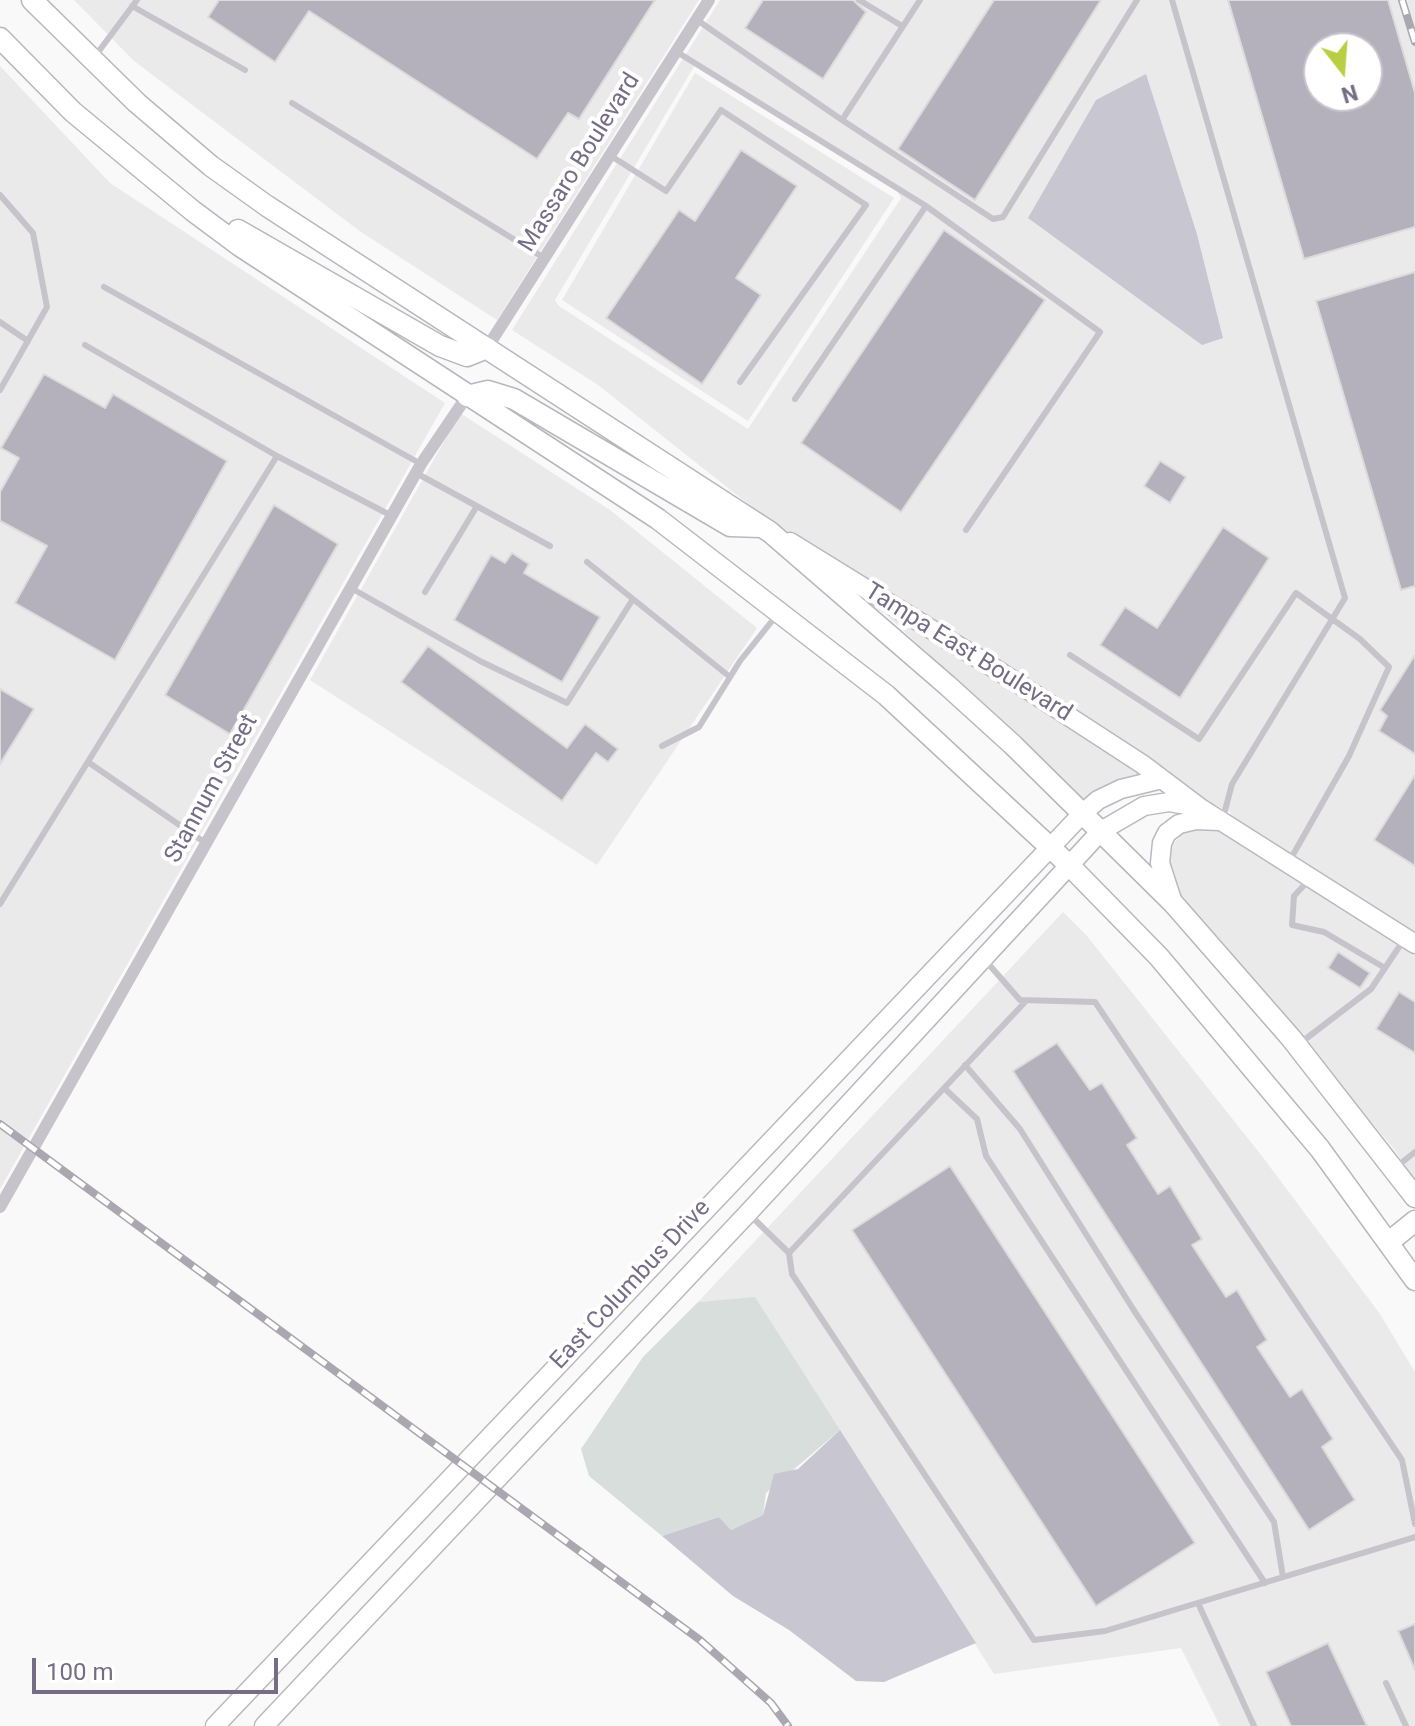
<!DOCTYPE html>
<html>
<head>
<meta charset="utf-8">
<style>
  body { margin:0 }
  #map { position:relative; width:1415px; height:1726px; overflow:hidden; background:#f8f9f8; font-family:Roboto,sans-serif }
  canvas { display:block }
  .north { position:absolute; left:1303px; top:32px; width:80px; height:80px; box-sizing:border-box; background:#fff; border:2px solid #c8c4ce; border-radius:50%; rotate:163deg; font-size:22px; font-weight:700; line-height:32px; text-align:center; color:#756c85 }
  .north::after { content:''; display:block; margin:auto; width:28px; height:36px; background:#b9ce43; clip-path:polygon(50% 0,100% 100%,50% 72%,0 100%) }
  .scale { position:absolute; left:32px; top:1658px; width:246px; height:36px; box-sizing:border-box; border:4px solid #756c85; border-top:0; padding-left:10px; font-size:24px; line-height:28px; white-space:nowrap; color:#756c85; -webkit-text-stroke:6px #fff; paint-order:stroke }
</style>
</head>
<body>
<div id="map">
<canvas width="1415" height="1726"></canvas>
<div class="north">N</div>
<div class="scale">100 m</div>
</div>
<script>
const g = document.querySelector('canvas').getContext('2d');
g.lineJoin = 'round';
function fillPath(path, color) { g.fillStyle = color; g.fill(path, 'evenodd'); }
const toPath = rows => new Path2D(rows.map(r => 'M' + r).join(''));
function trace(path, color, width, dash) { g.strokeStyle = color; g.lineWidth = width; g.lineCap = dash ? 'butt' : 'round'; g.setLineDash(dash || []); g.stroke(path); }
function label(font, color, halo, rows, align = 'center') {
  g.font = font + ' Roboto,sans-serif'; g.lineWidth = 8; g.setLineDash([]); g.textBaseline = 'middle'; g.strokeStyle = halo; g.fillStyle = color; for (const [text, x, y, turn = 0] of rows) {
    g.save(); g.translate(x, y); g.rotate((+turn || 0) * Math.PI / 180); g.textAlign = isNaN(turn) ? turn : align; if (halo) g.strokeText(text, 0, 0); g.fillText(text, 0, 0); g.restore();
  }
}
const built = toPath([
  [74,0,699,0,497,320,361,232,134,61],
  [720,0,1415,0,1415,934,1231,816,1230,812,1201,798,1170,774,1168,769,1164,769,1006,664,766,518,598,385,512,330],
  [1319,48,1367,48,1367,96,1319,96],
  [695,65,897,191,901,198,748,429,559,306,555,300],
  [1146,74,1197,234,1223,338],
  [0,66,110,183,445,403,0,1189],
  [695,73,894,198,748,421,562,300],
  [460,413,610,510,757,628,597,865,310,680],
  [876,605,998,681,1141,774,1117,780,1084,800],
  [1198,829,1220,831,1415,955,1415,1180,1394,1149,1179,893,1169,862,1170,848,1183,833],
  [1063,912,1087,936,1262,1156,1380,1314,1415,1372,1415,1726,1220,1726,1181,1648,994,1674,755,1298,698,1302]
]);
const green = toPath([
  [755,1297,840,1430,766,1493,763,1515,731,1530,719,1517,662,1536,589,1476,581,1449,643,1357,698,1302]
]);
const water = toPath([
  [1146,74,1197,234,1223,338,1202,345,1028,218,1096,100],
  [840,1430,976,1643,884,1682,856,1681,789,1630,733,1596,662,1536,719,1517,731,1530,763,1515,774,1474,798,1469]
]);
const building = toPath([
  [219,0,655,0,579,119,568,113,537,159,309,11,275,62,208,17,219,0],
  [763,0,853,0,866,12,823,79,745,28,763,0],
  [994,0,1101,0,975,200,898,149,994,0],
  [1228,0,1388,0,1415,93,1415,227,1304,259,1228,0],
  [1319,48,1367,48,1367,96,1319,96,1319,48],
  [741,150,797,186,736,278,761,295,702,384,606,318,679,210,695,221,741,150],
  [944,230,1045,300,901,512,801,443,944,230],
  [1415,272,1415,586,1401,590,1316,301,1415,272],
  [44,374,105,408,113,394,227,461,115,660,15,603,47,546,0,521,0,492,19,458,1,448,44,374],
  [1160,461,1186,477,1170,503,1144,486,1160,461],
  [274,505,338,544,230,734,165,695,274,505],
  [1223,527,1269,558,1180,698,1100,645,1125,607,1157,628,1223,527],
  [512,553,529,564,524,573,600,617,562,682,454,620,491,555,505,563,512,553],
  [428,646,567,748,585,724,618,749,608,762,596,753,562,801,401,682,428,646],
  [1415,655,1415,754,1379,731,1387,716,1380,710,1415,655],
  [0,689,34,709,0,764,0,689],
  [1415,775,1415,866,1374,840,1415,775],
  [1338,952,1370,973,1360,988,1328,968,1338,952],
  [1399,992,1415,1002,1415,1053,1376,1029,1399,992],
  [1057,1043,1090,1090,1102,1083,1137,1138,1127,1145,1158,1194,1170,1186,1202,1239,1192,1245,1226,1297,1237,1290,1267,1340,1257,1347,1290,1397,1302,1389,1333,1439,1322,1447,1355,1500,1309,1530,1013,1071,1057,1043],
  [950,1166,1195,1543,1096,1606,852,1230,950,1166],
  [1415,1624,1415,1670,1398,1631,1415,1624],
  [1328,1643,1367,1726,1291,1726,1266,1672,1328,1643]
]);
const lane = toPath([
  [859,0,902,26],
  [1172,0,1345,598,1232,784,1223,818],
  [132,6,245,70],
  [697,20,842,120,920,0],
  [677,52,926,206,795,399],
  [96,55,137,0],
  [292,103,546,259],
  [842,120,993,219,1003,217,1137,0],
  [611,156,666,191,721,110,866,205,740,382],
  [0,195,33,233,47,307,0,390],
  [926,206,1100,332,966,530],
  [104,287,421,464],
  [0,322,28,341],
  [85,345,277,456,392,516],
  [416,473,550,546],
  [587,562,730,677],
  [351,588,480,661,567,703,633,599],
  [425,592,477,506],
  [1070,655,1199,739,1296,593,1360,639,1389,667,1349,756,1290,860],
  [662,746,699,727,740,661,776,616],
  [88,762,207,844],
  [1308,881,1294,896,1292,925,1324,932,1385,968],
  [0,904,277,456],
  [985,960,1020,1000,1095,1002,1402,1460,1415,1524],
  [1299,1044,1371,989,1403,941],
  [965,1065,1020,1129,1133,1309,1274,1522,1283,1577],
  [944,1088,977,1119,986,1156,1265,1583],
  [1396,1167,1415,1152],
  [750,1215,789,1253,1026,1001],
  [789,1253,792,1274,1034,1640,1105,1631,1415,1537],
  [1198,1603,1254,1726],
  [1386,1683,1406,1726]
]);
const street = toPath([
  [487,348,709,0],
  [0,1207,421,464,467,396]
]);
const secondary = toPath([
  [790,542,1002,673,1142,764,1199,807,1415,944],
  [1173,903,1160,863,1162,843,1167,833,1179,824,1196,820,1219,821],
  [215,1726,1083,813,1098,800,1121,789,1162,779],
  [264,1726,748,1213,1101,831,1144,806,1169,802,1199,807]
]);
const primary = toPath([
  [32,0,137,103,211,166,267,206,770,532,948,686,1013,745,1173,903,1291,1038,1415,1197],
  [0,38,73,112,193,211,240,246,658,519,886,695,1068,864,1159,957,1320,1149,1415,1280],
  [238,230,440,346,467,356,487,348],
  [467,396,488,391,514,399,730,526,761,527],
  [1389,1242,1415,1221]
]);
const rail = toPath([
  [1402,0,1415,42],
  [0,1124,700,1640,771,1703,788,1726]
]);
const streetNames = [
  ["Massaro Boulevard",580,163,-58],
  ["Tampa East Boulevard",968,653,32],
  ["Stannum Street",212,789,-61],
  ["East Columbus Drive",631,1285,-47]
];
fillPath(built, '#eaeaeb');
fillPath(green, '#d7dedb');
fillPath(water, '#c8c6d1');
fillPath(building, '#b5b1bc');
trace(building, '#dadbda', 2);
trace(secondary, '#bbb8c0', 21);
trace(primary, '#b9b7be', 23);
trace(lane, '#c6c3ca', 6);
trace(street, '#c6c3ca', 12);
trace(secondary, '#fff', 18);
trace(primary, '#fff', 20);
trace(rail, '#aaa7b0', 8);
trace(rail, '#fff', 5, [15]);
label('24px', '#756c85', '#fff', streetNames);
</script>
</body>
</html>
